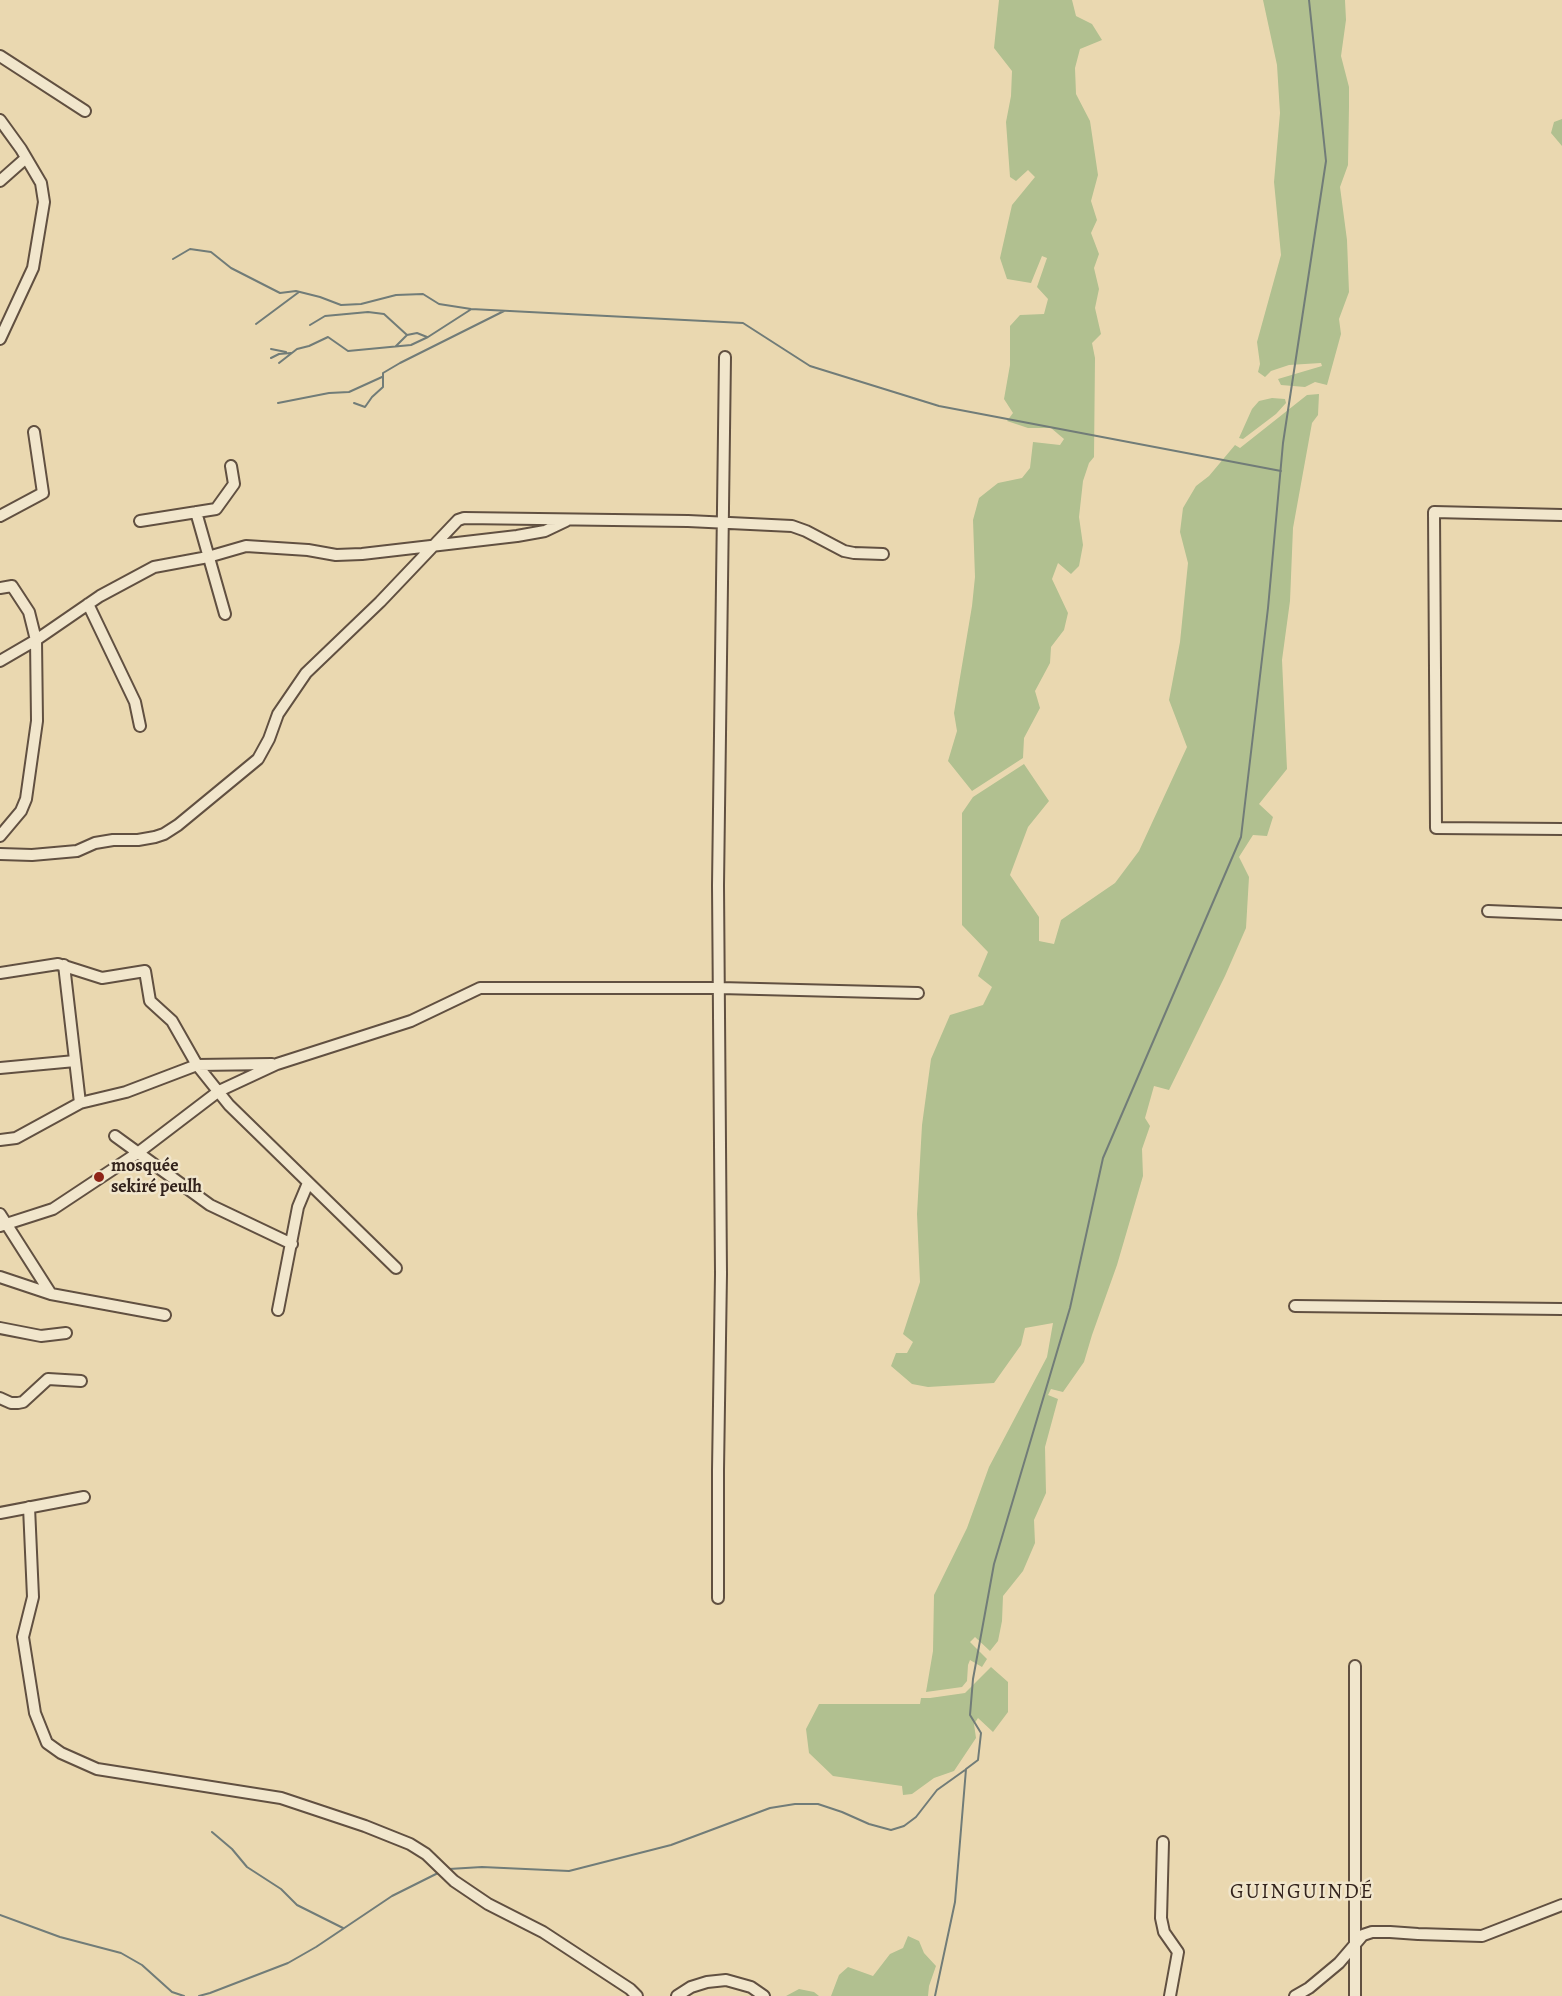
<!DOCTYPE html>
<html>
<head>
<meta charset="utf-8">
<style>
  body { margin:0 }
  canvas { display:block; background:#ead8b0 }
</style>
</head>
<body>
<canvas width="1562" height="1996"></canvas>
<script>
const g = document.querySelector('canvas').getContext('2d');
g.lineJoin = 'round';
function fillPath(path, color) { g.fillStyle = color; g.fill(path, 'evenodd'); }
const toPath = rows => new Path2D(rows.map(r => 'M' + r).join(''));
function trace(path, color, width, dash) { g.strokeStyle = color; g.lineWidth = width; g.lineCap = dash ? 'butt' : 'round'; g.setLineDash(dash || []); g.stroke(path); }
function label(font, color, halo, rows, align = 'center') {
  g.font = font + ' Alegreya,serif'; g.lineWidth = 5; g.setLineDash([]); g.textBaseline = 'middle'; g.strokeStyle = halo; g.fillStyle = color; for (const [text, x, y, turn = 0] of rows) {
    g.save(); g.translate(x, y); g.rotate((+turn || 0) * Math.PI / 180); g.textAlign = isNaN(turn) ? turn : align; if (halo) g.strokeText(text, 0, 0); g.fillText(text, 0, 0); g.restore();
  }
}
const green = toPath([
  [999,0,1072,0,1076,16,1092,24,1102,40,1080,49,1075,68,1076,94,1090,121,1098,175,1091,201,1097,220,1091,233,1099,254,1094,268,1099,289,1095,308,1101,334,1092,343,1095,358,1094,457,1089,463,1083,481,1079,517,1083,545,1079,566,1071,574,1058,563,1052,579,1068,613,1064,630,1051,647,1050,663,1035,691,1040,708,1024,738,1023,758,972,791,948,761,957,731,954,713,972,606,975,577,973,520,979,498,998,483,1022,478,1030,468,1033,442,1060,445,1064,439,1051,428,1028,428,1007,421,1013,413,1004,399,1010,365,1010,326,1020,315,1044,314,1048,299,1037,287,1047,258,1042,256,1031,283,1007,279,1000,258,1012,205,1035,177,1028,170,1016,181,1010,177,1006,122,1011,96,1012,71,994,48],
  [1263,0,1345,0,1346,20,1341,56,1349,87,1349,106,1348,165,1340,187,1347,240,1349,292,1339,319,1341,334,1327,385,1315,382,1305,387,1281,385,1278,379,1322,366,1321,363,1289,365,1271,371,1265,377,1258,372,1260,364,1257,342,1281,255,1274,182,1280,113,1277,65],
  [1562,119,1562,146,1551,133,1554,122],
  [1319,394,1318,415,1312,423,1293,528,1290,601,1282,660,1287,769,1259,804,1273,817,1267,836,1253,835,1239,857,1249,877,1246,928,1225,976,1169,1090,1154,1086,1145,1118,1150,1126,1142,1149,1143,1176,1117,1265,1092,1335,1084,1362,1063,1392,1051,1389,1048,1395,1058,1399,1045,1447,1046,1493,1034,1520,1035,1543,1023,1571,1003,1596,1002,1621,998,1641,990,1651,975,1637,970,1642,987,1659,982,1667,970,1660,968,1665,967,1681,962,1687,926,1692,933,1651,934,1595,967,1528,989,1467,1047,1357,1053,1323,1025,1328,1021,1345,994,1383,928,1387,912,1384,891,1366,896,1353,907,1353,913,1342,903,1334,920,1282,917,1214,922,1125,931,1059,950,1015,983,1005,992,987,978,976,988,952,962,925,962,813,973,797,1024,764,1049,801,1028,827,1010,875,1039,917,1039,941,1054,944,1061,920,1115,883,1139,851,1187,747,1169,700,1180,642,1188,563,1180,532,1183,508,1196,486,1209,476,1235,445,1240,448,1307,395],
  [1272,398,1285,399,1286,403,1276,414,1243,439,1239,438,1252,409,1259,401],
  [991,1667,1008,1682,1008,1712,993,1732,978,1718,974,1724,976,1738,954,1771,934,1778,912,1794,903,1795,902,1786,833,1776,809,1753,806,1729,819,1704,920,1704,921,1698,930,1698,965,1693],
  [908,1936,919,1941,924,1953,936,1966,929,1986,928,1996,831,1996,839,1975,848,1967,873,1976,890,1954,903,1948],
  [799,1989,814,1992,819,1996,786,1996]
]);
const stream = toPath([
  [173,259,190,249,211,252,231,268,280,293,296,291,320,297,341,305,361,304,396,295,423,294,439,304,471,309,743,323,810,366,939,406,1281,471],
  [256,324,299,292],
  [310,325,325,316,368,312,384,314,407,335],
  [396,346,407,335,417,333,427,337],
  [271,349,286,352],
  [271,358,279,354,291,353],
  [279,363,297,349,309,346,328,337,348,351,411,345,428,337,470,310],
  [278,403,329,393,349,392,382,377],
  [354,403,365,407,372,397,383,387,383,373,400,363,504,311],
  [212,1832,232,1849,247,1867,281,1889,297,1905,343,1928],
  [449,1869,482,1867,569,1871,671,1845,770,1808,795,1804,818,1804,842,1812,869,1824,891,1830,904,1826,916,1817,937,1790,965,1770],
  [0,1915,60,1937,121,1953,142,1965,172,1992,184,1996],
  [199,1996,210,1993,288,1963,316,1947,392,1896,440,1872],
  [935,1996,955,1902,966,1769,978,1760,981,1733,970,1715,973,1679,994,1564,1070,1308,1103,1158,1241,837,1268,608,1283,443,1326,161,1309,0]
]);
const minor = toPath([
  [0,56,85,111],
  [0,120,21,149,41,183,44,202,33,268,0,339],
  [0,181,26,158],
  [196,512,225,614],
  [1562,515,1434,512,1436,828,1562,829],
  [0,516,43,493,34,432],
  [140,521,216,509,234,484,231,466],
  [0,588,12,586,29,612,36,640,37,721,26,799,21,811,0,836],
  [88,604,135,702,140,726],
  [0,661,36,640,100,596,154,567,208,557,246,546,308,550,336,555,362,554,517,536,545,531,566,521],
  [0,854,32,855,77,851,95,843,113,840,138,840,155,837,164,834,178,825,258,759,269,739,278,714,306,673,380,602,458,520,464,518,688,521,792,526,806,531,844,551,854,553,883,554],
  [1488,911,1562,914],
  [64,965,80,1103],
  [0,973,58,964,102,978,145,971,150,1001,172,1021,197,1065,229,1105,396,1268],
  [0,1068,75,1061],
  [115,1136,210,1205,292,1244],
  [0,1140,16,1138,80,1103,126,1092,197,1065,272,1064],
  [0,1214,51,1294],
  [0,1226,53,1209,139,1152,219,1091,277,1064,411,1021,480,988,720,988,918,993],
  [0,1277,51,1294,165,1315],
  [1295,1306,1562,1309],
  [278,1310,298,1207,308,1183],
  [0,1328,41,1336,66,1333],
  [0,1398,11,1403,18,1403,23,1402,48,1379,81,1381],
  [29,1507,33,1597,23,1637,35,1713,47,1743,61,1753,97,1769,281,1798,365,1826,410,1844,426,1854,454,1881,488,1904,543,1932,630,1989,637,1996],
  [0,1513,84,1497],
  [718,1598,718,1470,721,1274,718,885,725,357],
  [1355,1666,1355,1996],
  [1163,1842,1161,1918,1164,1932,1178,1952,1170,1996],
  [677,1996,691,1987,707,1982,726,1980,751,1987,764,1996],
  [1295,1996,1309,1988,1339,1963,1363,1935,1372,1932,1390,1932,1418,1934,1482,1936,1562,1905]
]);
const markers = [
  [99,1177,6,"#8f2418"]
];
const poiNames = [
  ["mosquée",111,1167],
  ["sekiré peulh",111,1188]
];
const quarterNames = [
  ["GUINGUINDÉ",1302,1893]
];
fillPath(green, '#b1c090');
trace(stream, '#717c78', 2);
trace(minor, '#615041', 14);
trace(minor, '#f1e6cc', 10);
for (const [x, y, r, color] of markers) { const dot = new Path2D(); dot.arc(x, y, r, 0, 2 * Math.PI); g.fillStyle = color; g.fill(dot); trace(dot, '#f1e6cc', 2); }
label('bold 18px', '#33231c', '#f1e6cc', poiNames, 'left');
g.letterSpacing = '1.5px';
label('21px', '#33231c', '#f1e6cc', quarterNames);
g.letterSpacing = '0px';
</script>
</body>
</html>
